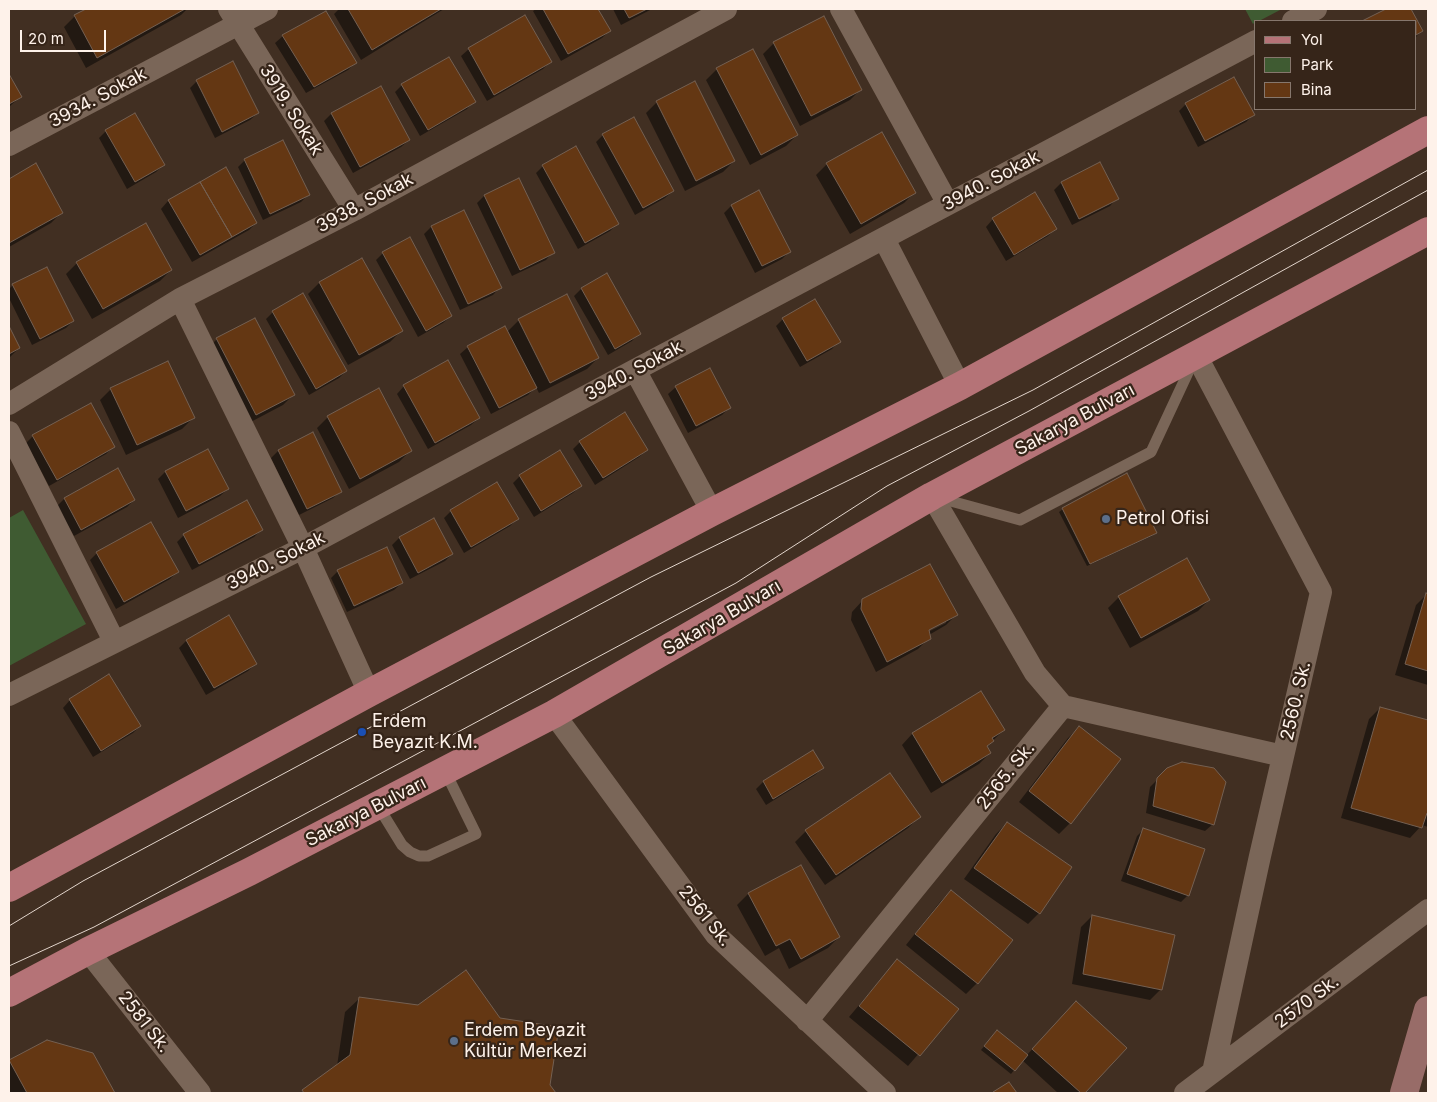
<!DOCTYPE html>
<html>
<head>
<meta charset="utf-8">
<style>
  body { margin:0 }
  #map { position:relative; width:1437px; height:1102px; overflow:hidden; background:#412f22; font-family:Inter,sans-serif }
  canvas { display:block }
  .frame { position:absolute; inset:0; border:10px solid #fef2ea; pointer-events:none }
  .legend { position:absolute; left:1254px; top:20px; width:162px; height:90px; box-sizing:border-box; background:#362519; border:1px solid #86776d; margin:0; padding:6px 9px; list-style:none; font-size:15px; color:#fef2ea }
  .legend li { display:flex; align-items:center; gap:10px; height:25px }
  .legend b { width:25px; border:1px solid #86776d }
  .scale { position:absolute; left:20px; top:30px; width:86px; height:22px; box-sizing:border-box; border:2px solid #fef2ea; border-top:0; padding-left:6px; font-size:15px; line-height:18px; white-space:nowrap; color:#fef2ea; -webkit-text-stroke:4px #362519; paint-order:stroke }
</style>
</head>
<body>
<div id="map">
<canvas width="1437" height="1102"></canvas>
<div class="frame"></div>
<ul class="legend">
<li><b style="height:6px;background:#b57377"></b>Yol</li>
<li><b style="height:14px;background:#3f5b32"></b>Park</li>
<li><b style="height:14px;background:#643713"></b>Bina</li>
</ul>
<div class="scale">20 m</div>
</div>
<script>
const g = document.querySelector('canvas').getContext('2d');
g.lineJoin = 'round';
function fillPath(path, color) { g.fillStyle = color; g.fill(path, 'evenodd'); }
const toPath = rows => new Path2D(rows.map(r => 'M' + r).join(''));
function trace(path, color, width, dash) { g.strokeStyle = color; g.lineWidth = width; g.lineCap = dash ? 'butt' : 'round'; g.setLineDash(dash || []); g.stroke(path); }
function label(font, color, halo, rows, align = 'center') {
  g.font = font + ' Inter,sans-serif'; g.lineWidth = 4.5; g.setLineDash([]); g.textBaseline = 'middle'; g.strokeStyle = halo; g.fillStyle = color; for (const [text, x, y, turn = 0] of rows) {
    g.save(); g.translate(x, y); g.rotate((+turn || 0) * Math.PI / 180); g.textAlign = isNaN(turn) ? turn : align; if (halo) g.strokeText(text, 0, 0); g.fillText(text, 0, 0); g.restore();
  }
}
const green = toPath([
  [1245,9,1282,9,1259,21,1256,21,1253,24],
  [23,510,86,624,9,666,9,518]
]);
const shadow = toPath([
  [89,9,187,9,181,15,86,68,64,27,75,16],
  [339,9,444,9,361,60,334,14],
  [536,9,597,9,609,31,602,38,561,61,533,11],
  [613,9,652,9,621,25],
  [1388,9,1409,9,1421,31,1416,37,1416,21,1365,21],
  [325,13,355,63,348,70,306,93,275,43,283,36],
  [774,43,861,89,850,100,800,126,763,54],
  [469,49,550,62,543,69,487,101,461,56],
  [752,50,797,135,786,146,750,165,706,80,717,69],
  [9,76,20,97,9,107],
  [197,81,258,113,250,120,215,138,190,88],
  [402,85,474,101,467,109,420,136,395,92],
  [657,102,734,161,723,172,685,191,646,113],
  [1186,104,1253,115,1246,122,1198,147,1179,111],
  [331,114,409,140,401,147,353,173,324,121],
  [106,131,163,165,156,172,127,189,99,138],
  [603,135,673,191,665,198,635,215,596,142],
  [245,160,308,195,301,202,263,220,238,167],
  [827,164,915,192,904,203,850,234,816,175],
  [1099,164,1117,198,1110,206,1072,225,1054,190,1061,183],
  [36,165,62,212,51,223,9,247,9,180],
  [543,166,617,224,610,231,578,249,536,173],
  [225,168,256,223,249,230,192,262,161,209,168,201],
  [518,180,553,252,546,260,512,276,477,203,484,196],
  [758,192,789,252,782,259,755,273,724,213,731,206],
  [463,212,500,287,493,295,460,310,424,234,431,227],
  [993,219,1055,229,1048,236,1006,261,986,227],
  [383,253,451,316,443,323,418,337,376,260],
  [362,260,401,331,390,342,348,365,308,294,319,283],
  [77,263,171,270,160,281,92,319,66,274],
  [606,275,639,333,632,341,608,355,574,296,581,289],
  [13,285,73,321,66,328,32,345,9,298,9,289],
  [273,312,346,371,339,378,309,395,266,319],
  [783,319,839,341,832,349,800,367,776,326],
  [519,320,598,358,587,369,539,393,536,387,528,395,491,414,460,354,468,347,507,332],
  [9,328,19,348,9,358],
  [217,339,294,394,283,405,245,425,206,350],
  [404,386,479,418,471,425,428,449,397,394],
  [676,387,729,408,722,415,688,433,668,394],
  [111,389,193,418,182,429,126,455,100,400],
  [328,417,410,451,399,462,349,489,317,428],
  [33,436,113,447,106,454,49,486,26,443],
  [580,442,647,450,639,457,595,485,573,449],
  [208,450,228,489,220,496,178,518,158,479,165,472],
  [278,451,341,491,333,498,299,515,271,458],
  [117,470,134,500,127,507,74,536,57,506,64,499],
  [520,476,580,486,573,493,534,517,513,483],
  [1063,509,1156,533,1152,536,1087,566,1059,512],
  [451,511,517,519,510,526,464,553,444,518],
  [261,530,254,537,192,570,177,542,184,535],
  [399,538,452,554,445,561,410,579,392,545],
  [97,553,177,572,170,579,116,609,90,560],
  [338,571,402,583,394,590,347,612,331,578],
  [1427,594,1428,595,1428,685,1395,675,1416,605],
  [1119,597,1209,600,1198,611,1130,648,1108,608],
  [863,600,957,614,946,625,929,635,929,638,918,649,876,672,851,620,852,612],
  [946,620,946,623,924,634,923,632],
  [229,617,255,664,248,671,206,695,179,648,186,641],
  [981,692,1004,730,986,747,990,753,979,764,931,793,902,745,912,734],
  [70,700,140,726,133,733,93,757,63,708],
  [1380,708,1428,722,1428,827,1422,825,1410,838,1341,818,1369,719],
  [1079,728,1070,823,1059,834,1019,802,1068,738],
  [813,752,823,768,815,775,766,805,756,789,763,782],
  [1168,769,1213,824,1205,831,1146,813,1150,787],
  [919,817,908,828,825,885,795,842,806,831],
  [1007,823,1039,913,1028,924,964,879,996,834],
  [1144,829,1188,895,1181,902,1121,881,1137,836],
  [801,866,839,937,828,948,789,969,779,948,765,956,737,905,748,894],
  [951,891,977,983,966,994,906,945,940,902],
  [1092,916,1161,989,1150,1000,1072,984,1081,927],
  [897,960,957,1009,908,1066,849,1017],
  [360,998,549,1085,555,1093,301,1093,337,1066,345,1012],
  [1065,1014,1125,1048,1084,1093,1058,1093,1022,1060,1011,1074,981,1050,994,1035,1026,1056],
  [92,1054,114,1093,11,1093,9,1090,10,1061]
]);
const building = toPath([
  [86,9,185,9,97,58,74,15,86,9],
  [348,9,441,9,372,50,348,9],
  [543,9,598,9,611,31,568,54,543,9],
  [624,9,647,9,629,18,624,9],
  [1386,9,1411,9,1423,31,1416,35,1416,21,1362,21,1386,9],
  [326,11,357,63,314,87,282,35,326,11],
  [525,15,552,62,494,95,468,48,525,15],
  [824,16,862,90,811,116,773,42,824,16],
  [753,49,798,135,761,155,716,68,753,49],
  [449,57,476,102,428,130,401,84,449,57],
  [233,61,259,113,222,132,196,80,233,61],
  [9,74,22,97,9,104,9,74],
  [1234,77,1255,115,1205,141,1185,103,1234,77],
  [695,81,735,161,696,181,656,101,695,81],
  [381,86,410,140,360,167,331,113,381,86],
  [135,113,165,165,135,182,105,130,135,113],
  [634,117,674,191,643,208,602,134,634,117],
  [882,132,916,193,861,224,826,163,882,132],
  [283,140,310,195,270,214,244,159,283,140],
  [576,146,619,224,585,243,542,165,576,146],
  [1100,162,1119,199,1079,219,1061,182,1100,162],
  [36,163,63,213,9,243,9,179,36,163],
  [226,167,257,223,232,237,200,182,226,167],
  [519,178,555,253,520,270,484,195,519,178],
  [200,182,232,237,200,255,168,200,200,182],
  [759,190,791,252,762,266,731,205,759,190],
  [1035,192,1057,229,1014,255,992,218,1035,192],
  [464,210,502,288,468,304,431,226,464,210],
  [146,223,172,270,103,309,76,262,146,223],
  [410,237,452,316,426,331,382,252,410,237],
  [362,258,403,331,359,355,319,282,362,258],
  [47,267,74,321,40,339,12,284,47,267],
  [607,273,641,334,615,349,581,288,607,273],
  [303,293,347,371,316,389,272,311,303,293],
  [567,294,599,358,550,383,518,319,567,294],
  [815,299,841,342,807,361,782,318,815,299],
  [255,318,295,395,256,415,216,338,255,318],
  [9,326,20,348,9,354,9,326],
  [505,326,537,388,499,408,467,346,505,326],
  [448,360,480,418,435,443,403,385,448,360],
  [168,361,195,418,137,445,110,388,168,361],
  [710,368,731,408,696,426,675,386,710,368],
  [379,388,412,451,360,479,327,416,379,388],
  [91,403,115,447,57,480,32,435,91,403],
  [625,412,648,450,603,478,579,441,625,412],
  [313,432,342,492,307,509,278,450,313,432],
  [208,449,229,489,186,511,165,471,208,449],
  [560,450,582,486,541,511,519,475,560,450],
  [118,468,135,500,81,530,64,498,118,468],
  [1127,473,1157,533,1090,564,1062,508,1127,473],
  [497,482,519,519,471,547,450,510,497,482],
  [247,500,263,530,199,564,183,534,247,500],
  [434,518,453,554,418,573,399,537,434,518],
  [151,522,179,572,124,602,96,552,151,522],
  [387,547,403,583,354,606,337,570,387,547],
  [1187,558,1210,600,1141,638,1118,596,1187,558],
  [930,564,958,615,929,630,931,639,887,662,861,609,862,599,930,564],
  [1426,593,1428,594,1428,671,1405,664,1426,593],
  [229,615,257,664,214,688,186,640,229,615],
  [109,674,141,726,101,751,69,699,109,674],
  [981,691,1005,730,992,738,994,741,987,746,991,753,942,783,912,733,981,691],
  [1380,707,1428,720,1428,813,1427,813,1422,828,1351,808,1380,707],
  [1079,726,1121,759,1071,824,1029,791,1079,726],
  [813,750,824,768,773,799,763,781,813,750],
  [1182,762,1214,768,1226,782,1214,825,1153,806,1157,778,1167,768,1182,762],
  [890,773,921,817,836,875,805,830,890,773],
  [1007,822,1072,867,1040,914,974,868,1007,822],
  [1143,828,1205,849,1189,896,1127,874,1143,828],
  [801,865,840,937,801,959,790,939,776,946,748,893,801,865],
  [951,890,1013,940,978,984,915,934,951,890],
  [1092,915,1175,935,1162,990,1083,974,1092,915],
  [897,959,959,1009,920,1056,859,1006,897,959],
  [466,970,500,1018,559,1027,550,1085,556,1093,304,1093,302,1090,350,1055,359,997,418,1005,466,970],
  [1076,1001,1127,1048,1085,1093,1081,1093,1032,1049,1076,1001],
  [997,1030,1028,1055,1015,1071,984,1046,997,1030],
  [47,1040,93,1053,115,1093,27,1093,9,1060,47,1040],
  [1009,1082,1017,1093,993,1093,993,1092,1009,1082]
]);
const lane = toPath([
  [936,497,1020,520,1151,452,1192,364],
  [378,806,402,845,410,852,419,856,428,856,476,834,445,771]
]);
const street = toPath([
  [229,9,354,210],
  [841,9,948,204],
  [1293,21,1316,9],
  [9,145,267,9],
  [884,239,960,386],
  [180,299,303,548,369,693],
  [1196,355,1321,592,1260,856,1213,1072],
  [635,370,712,512],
  [9,404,180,299,354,210,726,9],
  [9,432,114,641],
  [932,496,1035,673,1063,706],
  [9,695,303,548,635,370,1256,41],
  [554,714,716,935,885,1093],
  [88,951,200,1093],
  [807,1021,1063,706,1283,756],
  [1185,1093,1428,910]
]);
const secondary = toPath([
  [1404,1093,1428,1010]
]);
const primary = toPath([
  [9,888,369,693,712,512,960,386,1428,130],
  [9,993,88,951,249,872,554,714,932,496,1428,231]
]);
const tram = toPath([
  [9,926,83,881,651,577,1033,390,1428,170],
  [9,966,94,927,736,583,887,486,1029,411,1428,190]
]);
const markers = [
  [1106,519,5,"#5c6f8a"],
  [362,732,5,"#1a4fb4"],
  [454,1041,5,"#5c6f8a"]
];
const streetNames = [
  ["3934. Sokak",98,98,-28],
  ["3919. Sokak",291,110,58],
  ["3940. Sokak",991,181,-28],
  ["3938. Sokak",365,203,-28],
  ["3940. Sokak",634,371,-28],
  ["Sakarya Bulvarı",1075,420,-28],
  ["3940. Sokak",276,561,-27],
  ["Sakarya Bulvarı",722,618,-30],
  ["2560. Sk.",1296,701,-77],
  ["2565. Sk.",1006,776,-51],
  ["Sakarya Bulvarı",366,812,-27],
  ["2561 Sk.",705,916,51],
  ["2570 Sk.",1307,1002,-37],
  ["2581 Sk.",144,1022,52]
];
const poiNames = [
  ["Petrol Ofisi",1116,519],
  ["Erdem",372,722],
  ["Beyazıt K.M.",372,743],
  ["Erdem Beyazit",464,1031],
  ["Kültür Merkezi",464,1052]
];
fillPath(green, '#3f5b32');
fillPath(shadow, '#0007');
fillPath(building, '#643713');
trace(building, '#746052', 1);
trace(lane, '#7a6658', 11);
trace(street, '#7a6658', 22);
trace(secondary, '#986c68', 28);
trace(primary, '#b57377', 28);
trace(tram, '#e2d5cc', 1);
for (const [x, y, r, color] of markers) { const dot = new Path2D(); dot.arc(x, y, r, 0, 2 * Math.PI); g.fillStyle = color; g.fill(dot); trace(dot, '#362519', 2); }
label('18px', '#fef2ea', '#362519', streetNames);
label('18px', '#fef2ea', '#362519', poiNames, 'left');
</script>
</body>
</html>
